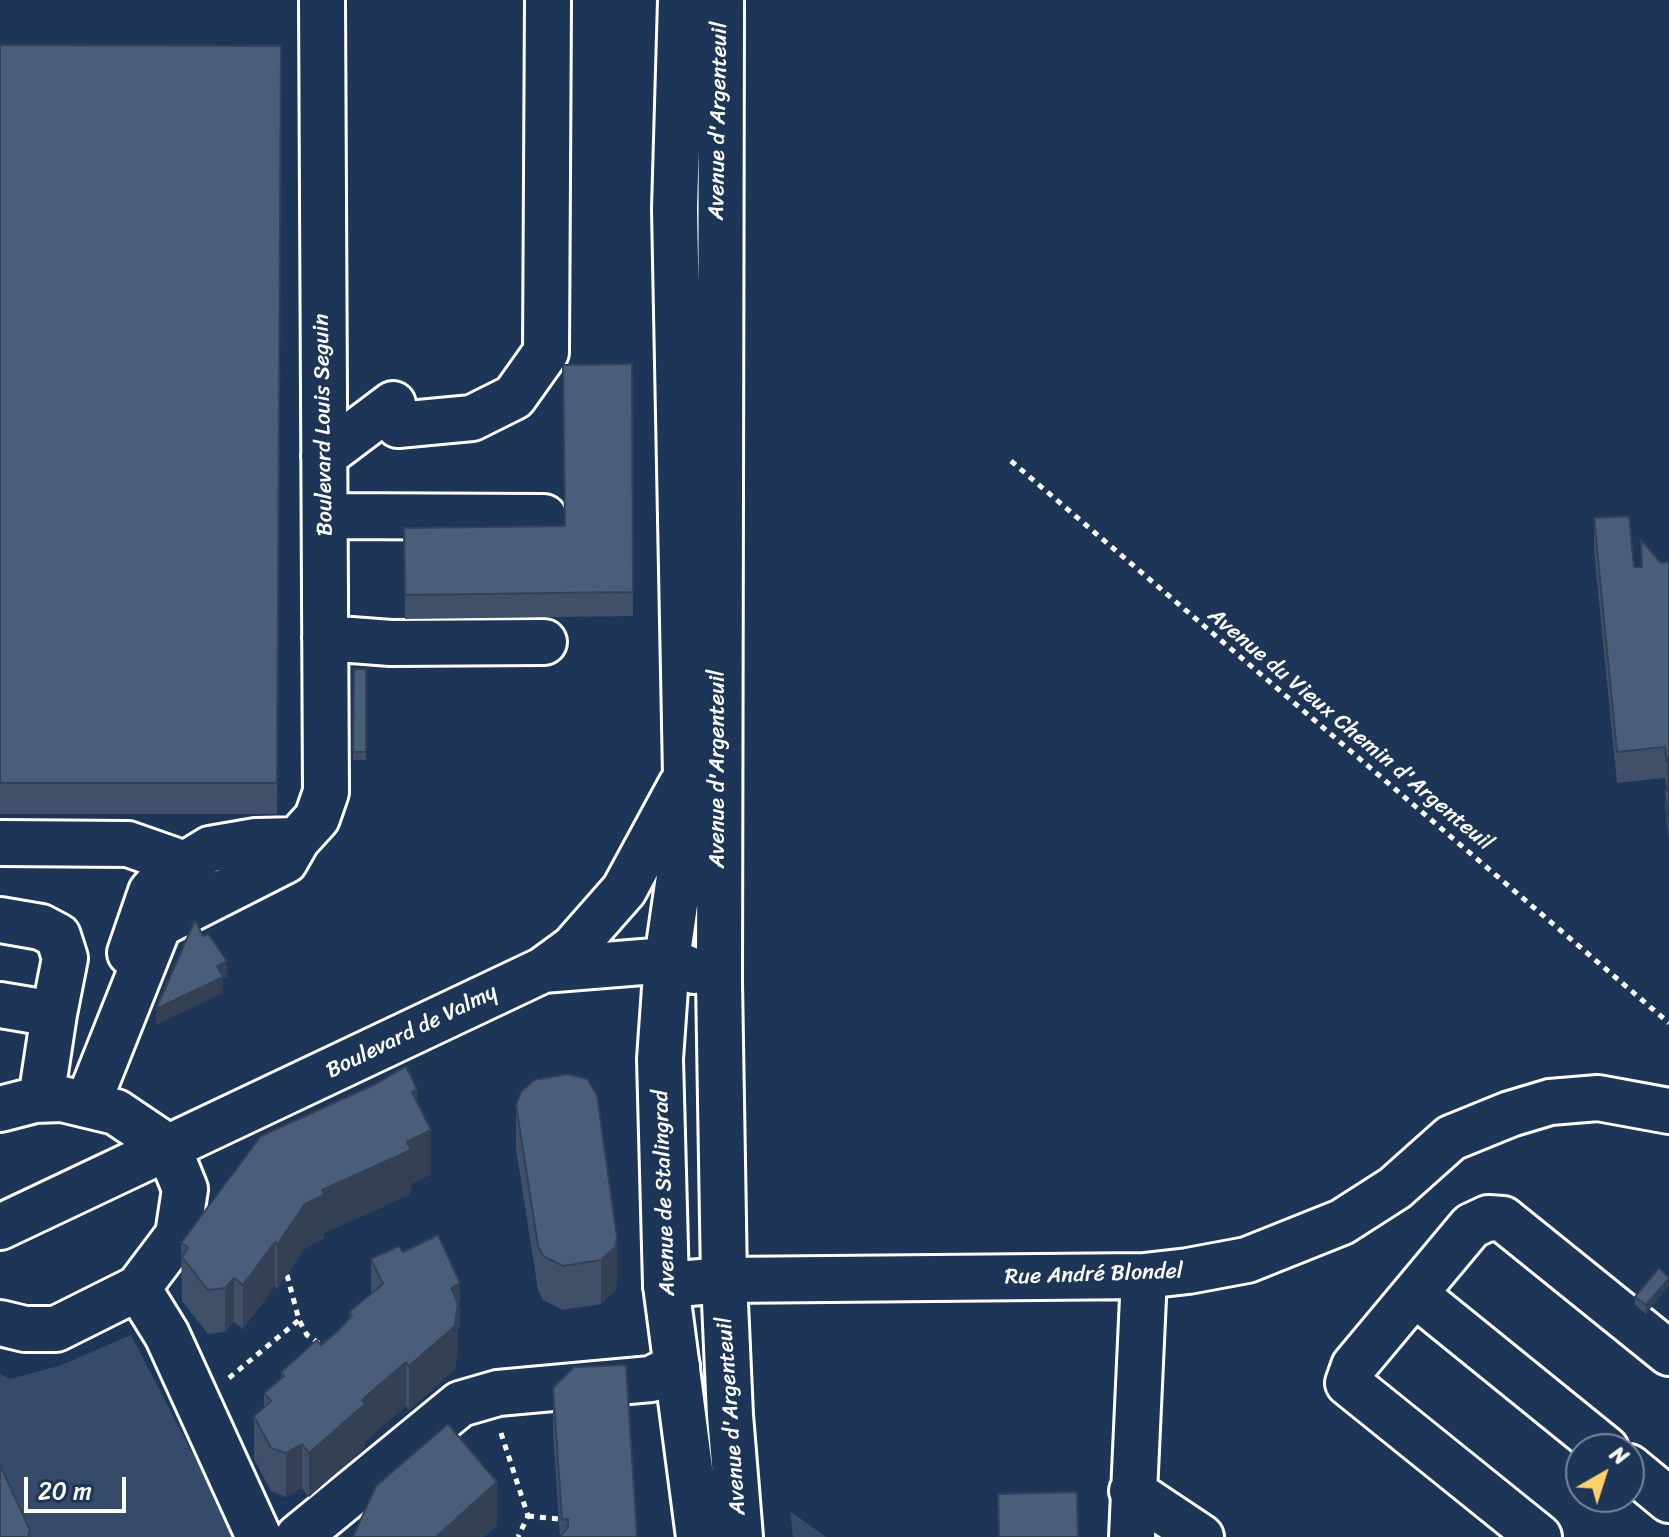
<!DOCTYPE html>
<html>
<head>
<meta charset="utf-8">
<style>
  body { margin:0 }
  #map { position:relative; width:1669px; height:1537px; overflow:hidden; background:#1d3557; font-family:Sriracha,sans-serif }
  canvas { display:block }
  .north { position:absolute; left:1565px; top:1433px; width:80px; height:80px; box-sizing:border-box; background:#1d3557; border:2px solid #77869a; border-radius:50%; rotate:39deg; font-size:22px; font-weight:700; line-height:32px; text-align:center; color:#fff }
  .north::after { content:''; display:block; margin:auto; width:28px; height:36px; background:#ffd166; clip-path:polygon(50% 0,100% 100%,50% 72%,0 100%) }
  .scale { position:absolute; left:24px; top:1477px; width:102px; height:36px; box-sizing:border-box; border:4px solid #fff; border-top:0; padding-left:10px; font-size:24px; line-height:28px; white-space:nowrap; color:#fff; -webkit-text-stroke:6px #1d3557; paint-order:stroke }
</style>
</head>
<body>
<div id="map">
<canvas width="1669" height="1537"></canvas>
<div class="north">N</div>
<div class="scale">20 m</div>
</div>
<script>
const g = document.querySelector('canvas').getContext('2d');
g.lineJoin = 'round';
function fillPath(path, color) { g.fillStyle = color; g.fill(path, 'evenodd'); }
const toPath = rows => new Path2D(rows.map(r => 'M' + r).join(''));
function trace(path, color, width, dash) { g.strokeStyle = color; g.lineWidth = width; g.lineCap = dash ? 'butt' : 'round'; g.setLineDash(dash || []); g.stroke(path); }
function label(font, color, halo, rows, align = 'center') {
  g.font = font + ' Sriracha,sans-serif'; g.lineWidth = 6; g.setLineDash([]); g.textBaseline = 'middle'; g.strokeStyle = halo; g.fillStyle = color; for (const [text, x, y, turn = 0] of rows) {
    g.save(); g.translate(x, y); g.rotate((+turn || 0) * Math.PI / 180); g.textAlign = isNaN(turn) ? turn : align; if (halo) g.strokeText(text, 0, 0); g.fillText(text, 0, 0); g.restore();
  }
}
const green = toPath([
  [131,1335,236,1537,22,1537,0,1489,0,1374,10,1379,59,1366],
  [790,1511,826,1537,793,1537]
]);
const path = toPath([
  [1011,461,1669,1023],
  [287,1275,299,1320,307,1335,320,1344],
  [229,1378,299,1320],
  [501,1433,528,1516,518,1537],
  [528,1516,559,1519]
]);
const minor = toPath([
  [324,456,393,404,398,425,472,418,514,397,546,352,548,0],
  [325,516,544,517],
  [325,638,391,643,544,642],
  [0,843,128,844,185,864],
  [0,920,41,927,58,936,65,958,54,1014],
  [130,953,151,892,163,878,210,849,256,841,297,840],
  [0,1005,54,1014,41,1099],
  [88,1103,159,925,285,861,297,840,317,818,326,792,322,0],
  [0,1109,35,1100,62,1099,116,1112,168,1147,185,1189,178,1235,138,1288,56,1329,25,1329,0,1323],
  [666,1285,724,1280,1144,1276,1188,1271,1247,1260,1342,1222,1395,1188,1451,1138,1510,1114,1550,1102,1598,1098,1669,1111],
  [138,1288,167,1335,259,1537],
  [1416,1295,1606,1449],
  [1629,1467,1669,1500],
  [1132,1491,1201,1537],
  [298,1537,460,1404,498,1393,651,1379,677,1366],
  [1132,1537,1144,1276],
  [1539,1537,1348,1383,1354,1366,1471,1226,1488,1218,1503,1219,1669,1353]
]);
const major = toPath([
  [681,0,675,209,686,776,683,849,667,960,660,1059,666,1285,699,1537],
  [721,0,719,981,724,1280,730,1415,740,1537],
  [543,970,573,948,624,890,681,785],
  [0,1227,543,970,667,960,694,971]
]);
const wall = toPath([
  [0,45,281,46,277,814,0,814],
  [632,364,633,616,405,619,404,528,565,526],
  [1594,518,1634,567,1641,567,1641,540,1661,563,1669,564,1669,840,1665,807,1665,791,1667,791,1665,778,1617,783,1594,550],
  [354,669,366,669,366,760,353,760],
  [417,1102,431,1174,411,1184,411,1194,324,1233,324,1238,305,1248,277,1289,275,1286,243,1329,234,1322,225,1332,208,1334,182,1301,181,1243],
  [516,1105,617,1282,615,1291,601,1304,563,1310,543,1300,538,1290,516,1149],
  [403,1252,460,1327,458,1328,458,1347,455,1369,409,1410,406,1406,365,1441,365,1447,309,1497,302,1488,286,1497,271,1491,254,1459,254,1416,264,1407,264,1393,281,1379,281,1372,321,1345,338,1331,349,1318,349,1312,371,1294,371,1259],
  [1659,1268,1646,1314,1635,1305,1635,1297],
  [553,1388,637,1537,560,1537,553,1432]
]);
const shadedWall = toPath([
  [1669,757,1669,788,1667,793,1667,762],
  [227,961,227,977,223,979,223,993,156,1025,156,1009,217,966],
  [417,1089,417,1133,412,1092],
  [431,1130,431,1174,411,1184,411,1194,324,1233,324,1238,305,1248,277,1289,277,1245,305,1204,322,1190,407,1142],
  [617,1238,617,1282,615,1291,601,1304,601,1260],
  [275,1242,275,1286,243,1329,243,1285],
  [234,1278,234,1322,225,1332,225,1288],
  [1669,1278,1669,1286,1646,1314,1646,1305],
  [460,1283,460,1327,458,1328,458,1347,455,1369,409,1410,409,1366,451,1288],
  [406,1362,406,1406,365,1441,365,1447,309,1497,309,1453,362,1400],
  [302,1444,302,1488,286,1497,286,1453],
  [497,1482,497,1525,484,1537,436,1537]
]);
const building = toPath([
  [0,45,281,46,277,783,0,783,0,45],
  [632,364,633,592,405,595,404,528,565,526,563,365,632,364],
  [1629,516,1634,567,1642,567,1641,540,1661,563,1669,562,1669,757,1667,762,1665,747,1617,752,1594,518,1629,516],
  [354,669,366,669,366,752,353,752,354,669],
  [1669,790,1669,823,1665,791,1669,790],
  [195,920,203,936,208,934,227,961,217,966,223,977,156,1009,195,920],
  [406,1066,417,1089,412,1092,431,1130,407,1142,411,1150,322,1190,324,1195,305,1204,277,1245,275,1242,243,1285,234,1278,225,1288,208,1290,182,1257,188,1247,181,1243,261,1136,376,1084,406,1066],
  [568,1074,587,1079,597,1095,617,1238,615,1247,601,1260,563,1266,543,1256,538,1246,516,1105,521,1092,534,1080,568,1074],
  [438,1235,460,1283,451,1288,458,1303,455,1326,409,1366,406,1362,362,1400,365,1404,309,1453,302,1444,286,1453,271,1448,254,1416,271,1401,264,1393,284,1376,281,1372,317,1340,321,1345,338,1331,352,1315,349,1312,383,1284,371,1259,399,1246,403,1252,438,1235],
  [1659,1268,1669,1278,1646,1305,1635,1297,1659,1268],
  [626,1365,637,1535,636,1537,560,1537,568,1527,568,1519,562,1520,553,1388,574,1367,626,1365],
  [448,1424,497,1482,436,1537,353,1537,376,1486,448,1424],
  [0,1465,30,1530,28,1537,0,1537,0,1465],
  [1077,1492,1078,1537,999,1537,998,1494,1077,1492]
]);
const streetNames = [
  ["Avenue d'Argenteuil",719,121,-89],
  ["Boulevard Louis Seguin",324,425,-91],
  ["Avenue du Vieux Chemin d'Argenteuil",1350,730,40],
  ["Avenue d'Argenteuil",718,769,-90],
  ["Boulevard de Valmy",412,1032,-26],
  ["Avenue de Stalingrad",665,1193,-92],
  ["Rue André Blondel",1094,1275,-2],
  ["Avenue d'Argenteuil",732,1416,-94]
];
fillPath(green, '#364b69');
trace(minor, '#fff', 50);
trace(major, '#fff', 50);
trace(path, '#fff', 5, [6, 6]);
trace(minor, '#1d3557', 44);
trace(major, '#1d3557', 44);
fillPath(wall, '#405068');
fillPath(shadedWall, '#344155');
fillPath(building, '#4a5d79');
trace(building, '#344155', 2);
label('22px', '#fff', '#1d3557', streetNames);
</script>
</body>
</html>
